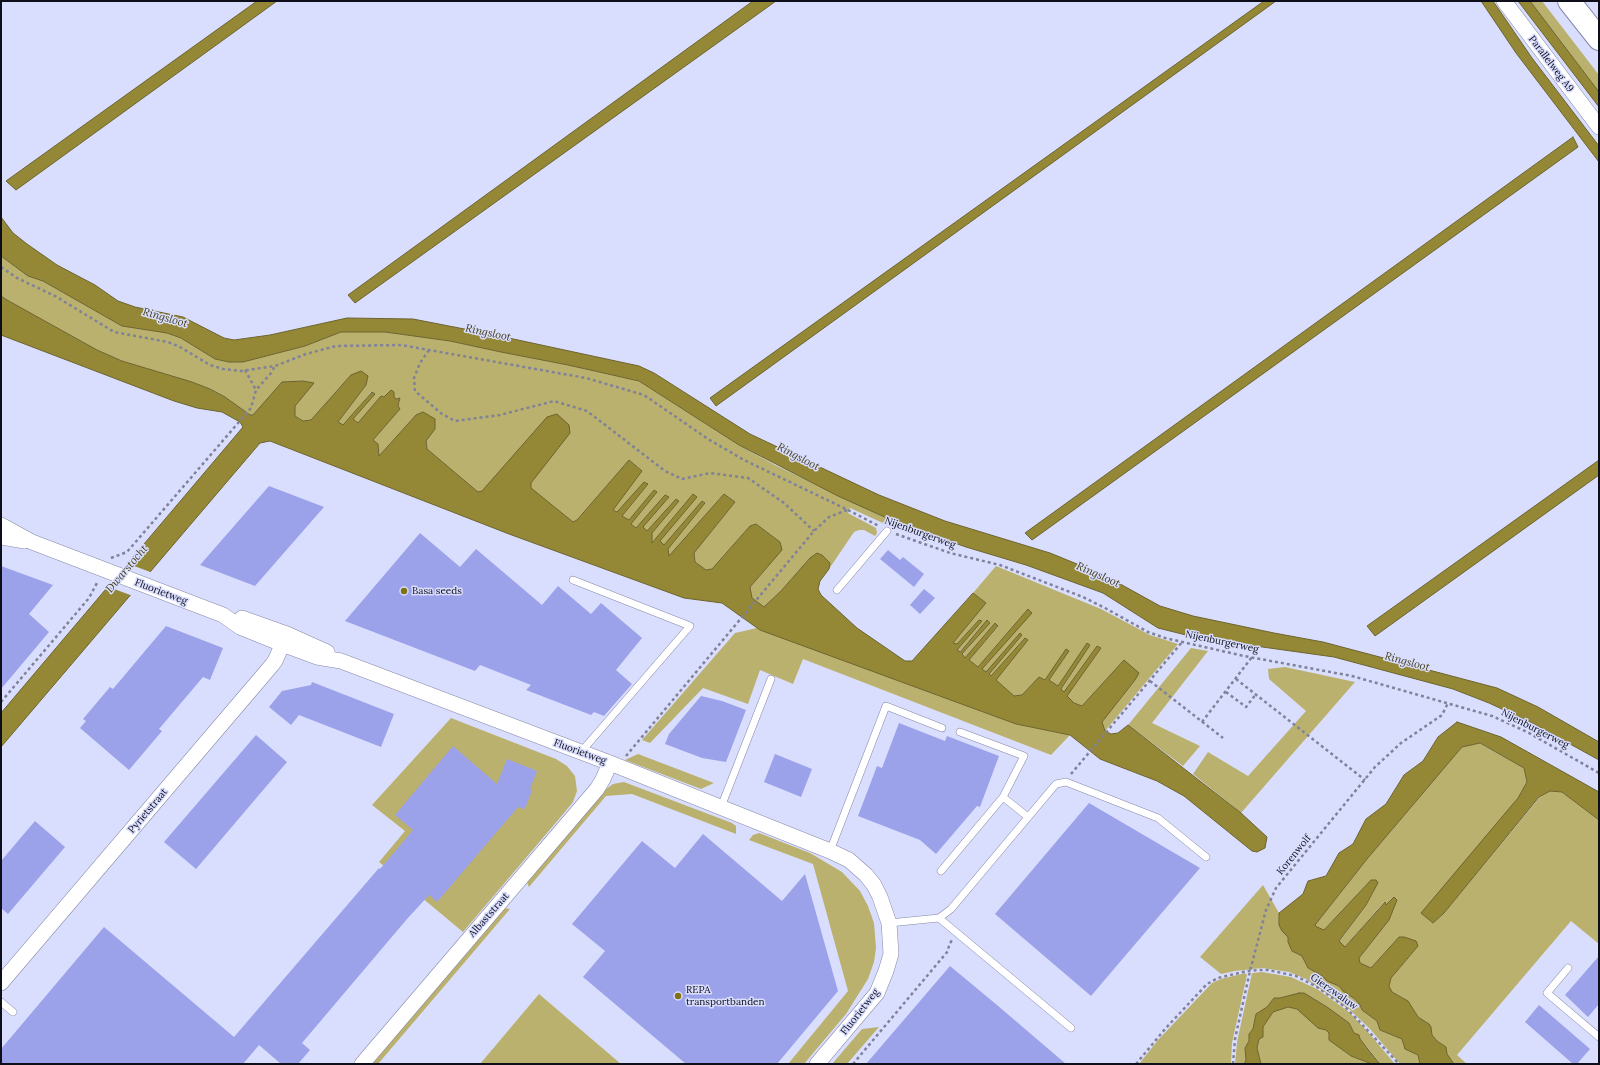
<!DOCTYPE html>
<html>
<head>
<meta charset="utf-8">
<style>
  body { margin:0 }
  #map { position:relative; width:1600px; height:1065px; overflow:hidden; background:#dadefe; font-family:Lora,serif }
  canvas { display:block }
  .frame { position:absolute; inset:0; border:2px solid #0d0e19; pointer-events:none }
</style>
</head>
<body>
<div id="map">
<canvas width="1600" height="1065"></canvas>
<div class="frame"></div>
</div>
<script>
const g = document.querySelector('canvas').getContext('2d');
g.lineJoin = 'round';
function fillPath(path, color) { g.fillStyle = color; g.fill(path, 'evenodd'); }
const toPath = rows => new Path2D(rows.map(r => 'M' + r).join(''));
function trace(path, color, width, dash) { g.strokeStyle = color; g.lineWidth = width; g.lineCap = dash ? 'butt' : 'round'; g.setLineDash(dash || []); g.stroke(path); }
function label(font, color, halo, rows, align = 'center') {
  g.font = font + ' Lora,serif'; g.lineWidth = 3; g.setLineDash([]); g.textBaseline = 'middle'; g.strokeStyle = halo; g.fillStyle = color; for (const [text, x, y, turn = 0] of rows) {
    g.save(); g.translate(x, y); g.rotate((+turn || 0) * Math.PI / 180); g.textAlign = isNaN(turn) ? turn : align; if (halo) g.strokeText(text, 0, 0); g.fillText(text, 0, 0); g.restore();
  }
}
const green = toPath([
  [1530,1,1542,1,1599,75,1599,92],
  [1,256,28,276,43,281,122,326,167,333,181,338,215,359,229,362,243,362,305,346,341,332,385,332,450,341,501,352,568,365,639,381,739,445,775,465,888,519,885,524,850,508,848,513,876,528,877,533,875,536,864,530,859,530,854,532,829,569,830,563,822,555,817,553,810,558,781,591,764,607,752,598,750,587,781,550,780,542,756,524,750,526,712,569,706,570,695,562,694,553,735,502,724,494,669,557,668,549,705,503,702,501,664,545,660,541,696,497,693,494,652,543,652,533,679,501,676,499,647,531,643,527,669,497,665,495,636,528,631,524,657,492,654,490,629,520,622,516,648,484,644,482,617,512,612,509,642,471,629,460,577,520,573,522,531,489,531,483,478,492,427,449,426,441,435,429,416,415,378,457,379,449,373,440,400,409,398,406,400,401,400,398,396,399,394,397,394,392,384,397,381,396,358,424,353,419,374,394,371,392,343,426,338,422,366,385,351,375,311,420,303,421,295,416,294,406,313,383,303,381,282,382,253,416,250,415,225,397,210,389,192,382,122,361,97,350,7,300,1,296],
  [996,566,1101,609,1150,635,1178,644,1105,731,1101,723,1135,680,1124,660,1082,706,1074,703,1067,696,1101,648,1097,646,1064,692,1061,690,1090,645,1087,643,1058,686,1049,680,1069,651,1045,680,1039,677,1022,695,1014,696,995,680,1028,640,1025,638,991,676,989,674,1021,635,1020,633,986,672,982,669,1031,613,1028,609,978,667,969,660,998,627,995,623,965,658,962,655,990,623,987,620,959,652,957,650,981,621,979,620,956,645,953,643,986,603,973,593],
  [757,628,1016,724,1070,735,1051,755,803,659,793,684,760,670,748,704,703,688,650,743,642,740,735,633],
  [1191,648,1208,651,1152,723,1200,746,1183,766,1128,725],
  [1285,667,1355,682,1241,813,1193,774,1208,752,1248,776,1306,711,1269,679,1268,669],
  [451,718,556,759,567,766,575,776,577,791,573,802,564,813,463,932,379,862,405,831,372,805],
  [1479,743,1524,768,1527,782,1518,798,1433,922,1444,913,1540,797,1550,790,1562,792,1599,820,1599,944,1571,921,1457,1055,1467,1064,1454,1064,1447,1054,1446,1047,1437,1041,1432,1035,1431,1027,1418,1017,1405,999,1392,992,1389,986,1391,978,1418,946,1399,937,1371,968,1360,963,1359,958,1385,925,1394,897,1386,905,1384,902,1345,947,1339,942,1366,905,1378,884,1371,880,1324,930,1316,927,1315,925,1367,859,1462,747],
  [638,754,714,783,701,789,625,760],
  [624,782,732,823,736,826,736,834,632,794,606,796,529,887,528,885,527,881,606,789,613,784],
  [759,833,810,853,842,872,860,891,868,906,874,923,876,948,874,962,868,979,846,1014,804,1064,788,1064,848,991,813,864,749,840,753,835],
  [1263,885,1279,913,1279,925,1282,931,1288,937,1288,942,1296,953,1302,956,1308,968,1321,975,1327,981,1339,986,1355,999,1360,1005,1362,1010,1377,1021,1380,1030,1402,1039,1404,1046,1408,1050,1418,1055,1420,1064,1400,1064,1370,1029,1350,1010,1306,979,1289,972,1262,968,1235,971,1221,974,1200,957],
  [504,908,510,909,378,1064,372,1064],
  [1262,972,1291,977,1317,989,1349,1012,1368,1032,1395,1064,1376,1064,1379,1062,1368,1048,1354,1033,1349,1023,1327,1007,1304,993,1280,998,1274,998,1267,1007,1256,1014,1253,1029,1249,1034,1249,1041,1245,1048,1246,1060,1244,1064,1235,1064,1237,1042,1252,973],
  [1245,973,1247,975,1232,1043,1231,1064,1139,1064,1158,1040,1212,983,1221,979],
  [539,994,621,1064,480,1064],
  [1292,1007,1297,1009,1329,1032,1329,1040,1339,1046,1345,1052,1351,1056,1372,1064,1261,1064,1257,1048,1259,1039,1263,1037,1263,1027,1273,1012,1284,1008],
  [879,1027,847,1064,832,1064,862,1029]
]);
const water = toPath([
  [257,1,277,1,16,190,6,181,257,1],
  [753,1,776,1,355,303,348,295,753,1],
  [1264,1,1276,1,716,406,710,398,1264,1],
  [1481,1,1493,1,1532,58,1599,146,1599,162,1516,53,1481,1],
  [1518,1,1530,1,1599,92,1599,107,1518,1],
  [1573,137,1578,147,1032,540,1025,533,1573,137],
  [1,217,13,233,27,244,57,265,95,285,118,301,135,307,183,317,224,338,234,340,270,335,347,318,413,319,490,334,639,366,654,373,750,434,879,495,945,521,1050,553,1104,575,1160,606,1193,616,1274,633,1323,642,1497,688,1538,707,1599,742,1599,760,1532,723,1489,703,1453,689,1334,657,1198,638,1158,628,1103,593,1026,565,966,547,900,524,838,496,739,445,639,381,568,365,501,352,450,341,385,332,341,332,305,346,243,362,229,362,215,359,181,338,167,333,122,326,43,281,28,276,1,256,1,217],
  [1,296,7,300,97,350,122,361,192,382,210,389,225,397,250,415,253,415,282,382,303,381,314,383,295,406,295,416,303,421,311,420,351,375,361,371,368,376,366,385,338,422,343,425,372,392,375,394,353,419,358,423,381,396,384,397,391,390,394,392,394,397,396,399,400,398,398,406,400,409,373,440,378,444,379,456,416,415,423,412,435,419,435,429,426,441,427,449,478,492,482,491,547,417,557,414,569,425,570,433,531,483,531,488,573,522,577,520,629,460,642,471,613,510,617,512,644,482,648,484,622,516,629,520,654,490,657,492,631,524,636,528,665,495,669,497,643,527,647,531,676,499,679,501,652,533,652,543,693,494,697,497,660,541,664,545,702,501,705,503,668,549,669,556,724,494,735,502,694,553,695,562,706,570,712,569,750,526,756,524,780,542,782,550,750,587,752,598,764,607,781,591,810,558,817,553,822,555,830,563,829,569,820,581,818,589,821,595,857,628,905,661,912,661,973,593,986,603,953,643,957,644,979,620,982,621,957,650,960,652,987,620,990,623,962,654,965,658,995,623,998,626,969,660,978,667,1028,609,1032,613,982,669,986,672,1020,633,1022,635,989,674,991,676,1025,638,1028,640,996,680,1014,696,1022,695,1039,677,1045,680,1066,649,1069,651,1049,680,1058,686,1087,643,1090,645,1061,689,1064,692,1097,646,1101,648,1067,696,1074,703,1082,706,1124,660,1139,673,1135,680,1102,722,1105,731,1111,734,1118,733,1128,725,1241,813,1267,837,1265,848,1257,852,1252,851,1184,796,1157,781,1100,759,1070,735,1016,724,760,630,722,603,684,598,509,534,270,441,260,443,1,747,1,713,243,427,240,422,222,412,197,408,174,401,1,335,1,296],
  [1599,460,1599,475,1375,636,1367,626,1599,460],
  [1457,722,1501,737,1599,792,1599,820,1562,792,1550,791,1539,797,1444,913,1433,923,1421,913,1518,798,1527,782,1524,768,1480,743,1462,747,1367,859,1315,925,1317,927,1324,930,1371,880,1376,880,1378,883,1366,905,1339,941,1345,947,1385,902,1386,905,1394,897,1397,900,1389,920,1359,958,1360,963,1371,968,1399,937,1404,937,1416,941,1418,946,1391,978,1389,986,1392,992,1408,1001,1418,1017,1429,1024,1431,1027,1432,1035,1437,1041,1446,1047,1447,1054,1454,1064,1420,1064,1418,1055,1405,1049,1402,1039,1380,1030,1377,1021,1362,1010,1360,1005,1355,999,1343,991,1339,986,1327,981,1321,975,1308,968,1302,956,1292,951,1288,942,1288,937,1282,931,1279,925,1279,913,1303,894,1308,881,1326,876,1339,853,1353,844,1366,819,1386,804,1404,775,1423,761,1438,737,1457,722],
  [1299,993,1304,993,1327,1007,1349,1023,1354,1033,1359,1035,1360,1039,1379,1063,1372,1064,1351,1056,1329,1040,1329,1033,1326,1030,1318,1028,1297,1009,1288,1007,1273,1012,1263,1027,1263,1037,1259,1039,1257,1048,1261,1064,1244,1064,1246,1060,1245,1048,1249,1041,1249,1034,1253,1029,1256,1014,1267,1007,1274,998,1280,998,1299,993]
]);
const pier = toPath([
  [126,563,153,573,133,596,106,586]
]);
const building = toPath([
  [269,486,324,507,255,586,200,565],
  [420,533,460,567,476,549,542,605,558,586,591,614,601,603,642,638,616,670,632,684,604,716,594,712,591,715,526,690,531,685,480,665,475,671,345,621],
  [888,550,900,560,903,557,924,574,914,587,880,559],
  [1,566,53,585,29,614,49,632,1,689],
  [924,589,935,598,920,614,910,605],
  [166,626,223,648,210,680,203,677,159,729,162,731,129,770,80,728,86,721,83,719,110,687,113,689],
  [312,682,394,714,381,747,299,715,291,725,269,707,282,691,311,685],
  [701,696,722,701,746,710,726,762,702,758,665,744,669,734],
  [899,723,945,741,947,736,999,756,980,807,977,806,936,854,920,840,858,816,877,766,882,768],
  [256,735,287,762,196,869,164,842],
  [453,746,497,784,507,759,537,771,530,789,532,790,525,809,518,807,437,902,429,895,407,919,302,1043,310,1050,298,1064,281,1064,259,1045,243,1064,1,1064,1,1049,104,927,234,1037,379,868,380,869,413,830,395,815],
  [775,754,812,769,801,797,764,782],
  [1089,803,1200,868,1091,996,995,914],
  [35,821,65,847,8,914,1,908,1,861],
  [703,834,782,901,805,874,838,991,777,1064,686,1064,583,977,605,951,572,924,642,841,675,868],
  [1599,956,1599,1004,1588,1017,1565,995],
  [950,966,997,1005,1066,1064,866,1064],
  [1539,1005,1590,1049,1577,1064,1573,1064,1525,1022]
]);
const path = toPath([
  [1,267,17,278,55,296,114,332,168,342,180,347,210,365,223,369,241,371,275,366,306,354,336,346,401,345,586,378,644,395,708,439,744,460,848,510,879,526],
  [429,350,420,363,414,378,415,391,442,414,455,421,500,415,554,401,587,411,665,471,682,479,710,473,748,478,784,503,814,531],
  [245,370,256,390],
  [896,534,950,553,1000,565,1083,597,1105,608,1148,632,1165,638,1244,656,1352,676,1492,716,1529,733,1599,773],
  [111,558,127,552,251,408,256,390,271,373,275,366],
  [1236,679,1365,780],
  [1150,681,1223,738],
  [1226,692,1246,707,1256,694],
  [1,702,89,598,98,581],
  [1202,722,1252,657],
  [626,756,814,531,829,517,847,510],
  [1071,774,1183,641],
  [853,1064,948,951,949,945,952,940],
  [1136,1064,1165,1029,1207,984,1218,978,1247,971,1258,970,1268,970,1296,976,1317,987,1345,1007,1357,1019,1399,1064],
  [1233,1064,1235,1039,1250,971,1266,910,1276,888,1375,767,1401,743,1442,715,1448,703]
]);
const service = toPath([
  [573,580,690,626,581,752],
  [837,590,887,531],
  [1003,797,1028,817],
  [721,807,771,679],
  [830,851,886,706,942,728],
  [941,871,1003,797,1024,756,960,732],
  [939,918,1071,1028],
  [889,923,939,918,951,909,1056,784,1066,782,1158,818,1206,857],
  [1568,968,1547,993,1599,1037],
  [1,1002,13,1012]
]);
const minor = toPath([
  [1504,1,1599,127],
  [1,525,32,542,223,615,240,627,282,644,317,657,341,661,610,763,830,851,849,860,866,875,874,885,880,897,889,923,891,954,886,971,877,993,817,1064],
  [1,537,25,541],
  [242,618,287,634,327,652],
  [1,983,272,665,275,661,287,634],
  [362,1064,597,789,603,779,610,763]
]);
const motorway = toPath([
  [1569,1,1599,39]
]);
const markers = [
  [404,591,4,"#7e7213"],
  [678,996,4,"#7e7213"]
];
const streetNames = [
  ["Parallelweg A9",1551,64,53],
  ["Nijenburgerweg",920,533,20],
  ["Fluorietweg",161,592,21],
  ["Nijenburgerweg",1222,642,12],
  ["Nijenburgerweg",1535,729,27],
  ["Fluorietweg",580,752,20],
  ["Pyrietstraat",148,811,-50],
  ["Korenwolf",1294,855,-51],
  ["Albaststraat",489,915,-49],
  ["Gierzwaluw",1334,992,35],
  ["Fluorietweg",860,1012,-52]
];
const poiNames = [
  ["Basa seeds",412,591],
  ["REPA",686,990],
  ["transportbanden",686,1002]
];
const waterNames = [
  ["Ringsloot",165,318,16],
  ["Ringsloot",488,333,12],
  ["Ringsloot",798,457,28],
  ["Dwarstocht",127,569,-50],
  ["Ringsloot",1098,575,24],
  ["Ringsloot",1407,662,15]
];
fillPath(green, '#bbb16e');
fillPath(water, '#948837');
trace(water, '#6c632e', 1);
fillPath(pier, '#dadefe');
fillPath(building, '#9ba2e9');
trace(service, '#8588a6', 8);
trace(minor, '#8588a6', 16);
trace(motorway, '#8588a6', 24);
trace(path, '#808299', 2.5, [3, 3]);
trace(service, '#fff', 7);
trace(minor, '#fff', 15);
trace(motorway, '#fff', 22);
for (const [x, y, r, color] of markers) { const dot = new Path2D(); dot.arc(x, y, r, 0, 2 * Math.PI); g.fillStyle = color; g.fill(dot); trace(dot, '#dadefe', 1.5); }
label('10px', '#0d0e19', '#dadefe', streetNames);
label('10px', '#0d0e19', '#dadefe', poiNames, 'left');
label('italic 11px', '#423d1a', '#dadefe', waterNames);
</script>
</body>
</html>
